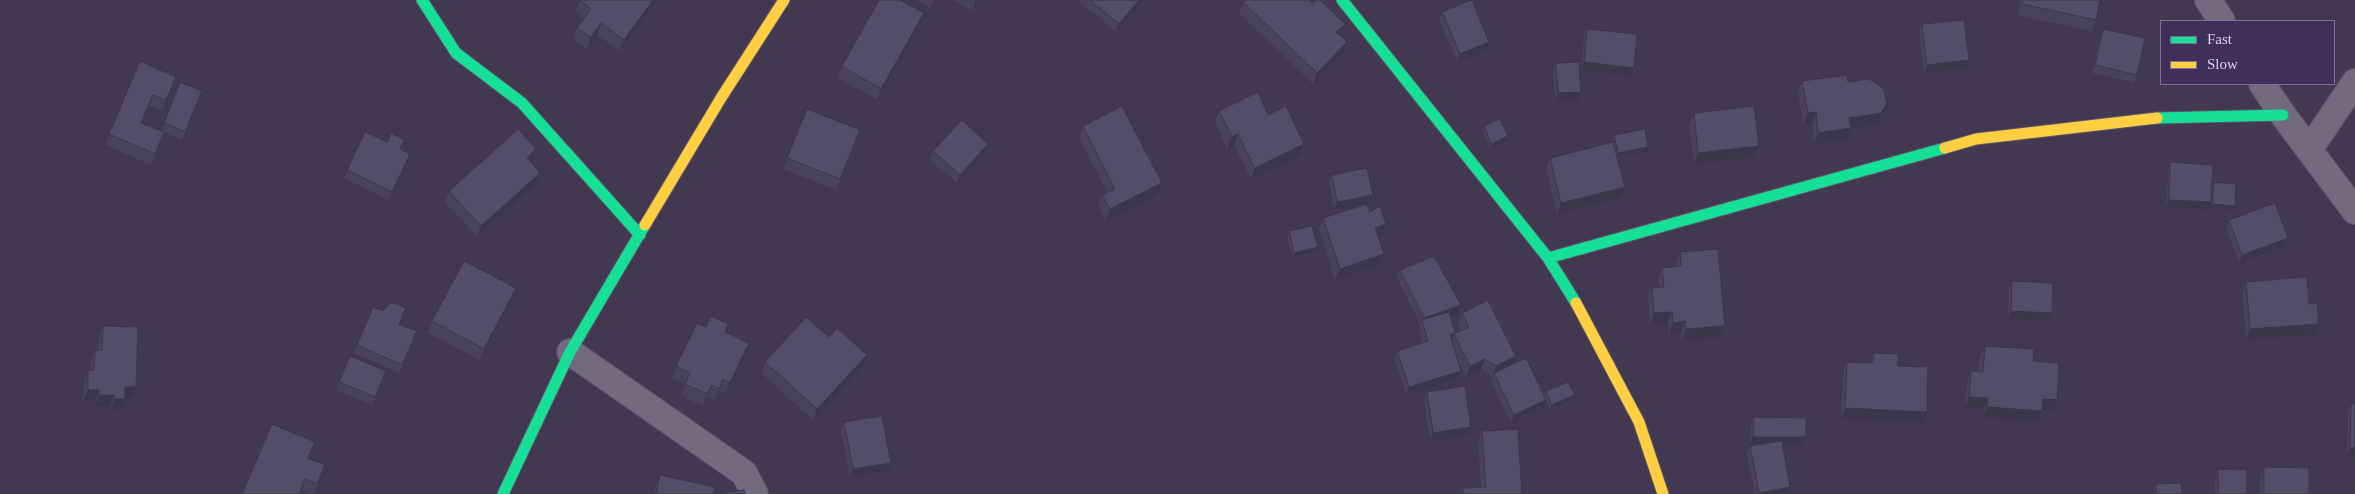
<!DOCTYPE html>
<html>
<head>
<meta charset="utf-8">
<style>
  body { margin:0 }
  #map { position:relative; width:2355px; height:494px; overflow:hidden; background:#423850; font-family:"Times New Roman",serif }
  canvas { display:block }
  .legend { position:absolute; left:2160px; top:20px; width:175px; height:65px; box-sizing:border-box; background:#402e5b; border:1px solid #7e6f95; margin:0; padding:6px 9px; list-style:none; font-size:15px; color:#dad1ed }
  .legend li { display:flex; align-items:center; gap:10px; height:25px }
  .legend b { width:25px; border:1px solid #7e6f95 }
</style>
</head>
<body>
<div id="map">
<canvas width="2355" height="494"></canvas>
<ul class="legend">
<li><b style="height:6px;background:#16e098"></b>Fast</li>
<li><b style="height:6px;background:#ffcf43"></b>Slow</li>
</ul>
</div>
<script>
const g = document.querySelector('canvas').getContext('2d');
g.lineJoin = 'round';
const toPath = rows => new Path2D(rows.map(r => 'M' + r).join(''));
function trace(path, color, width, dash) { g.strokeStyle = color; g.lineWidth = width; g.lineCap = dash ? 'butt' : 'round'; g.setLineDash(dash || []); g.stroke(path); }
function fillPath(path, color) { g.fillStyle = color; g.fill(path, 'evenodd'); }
const street = toPath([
  [2208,0,2222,21],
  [2262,84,2283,115,2355,211],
  [2309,150,2355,82],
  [570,352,744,473,755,494]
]);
const fast = toPath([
  [422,0,456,53,522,103,640,235],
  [1342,0,1548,258,1576,303],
  [2157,118,2283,115],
  [1548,258,1945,148],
  [503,494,570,352,645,225]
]);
const slow = toPath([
  [1945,148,1976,139,2157,118],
  [645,225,721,98,784,0],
  [1576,303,1639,422,1663,494]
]);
const wall = toPath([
  [580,0,657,0,620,51,597,35,587,49,573,39,577,28,584,18,575,12],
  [916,0,935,0,930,8],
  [953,0,978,0,972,11],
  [1077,0,1143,0,1116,32],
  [2021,0,2100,0,2096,20,2092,31,2018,16],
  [1243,2,1313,3,1345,24,1340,36,1343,53,1313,84,1239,13],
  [1442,12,1489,42,1487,50,1457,62,1439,20],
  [924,13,920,24,877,100,838,78,842,66],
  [1922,24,1969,60,1966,68,1924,73,1919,32],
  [1587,29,1631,76,1581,70,1584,37],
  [2103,29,2137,75,2134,83,2092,73,2100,37],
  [140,61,171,88,162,111,149,106,142,123,161,131,180,82,199,99,182,140,164,132,151,165,105,145],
  [1556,63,1581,92,1578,100,1555,101,1553,71],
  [1802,81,1848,82,1883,114,1877,124,1851,128,1847,139,1814,144,1812,123,1803,125,1798,92],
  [1219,111,1268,115,1304,144,1300,156,1251,179,1234,145,1227,149,1215,122],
  [1694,113,1755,157,1694,164,1689,124],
  [1083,126,1162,183,1158,194,1106,221,1098,206,1102,195,1107,192,1079,138],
  [1484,126,1508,136,1507,141,1490,148,1482,130],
  [860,130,836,190,783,169,787,158],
  [1614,135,1647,152,1617,157,1621,198,1557,214,1546,169,1550,158,1614,143,1613,139],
  [988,144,985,152,957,183,930,160,933,151],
  [401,149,410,154,407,162,389,200,344,178,347,170],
  [532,160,530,162,540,173,536,184,477,237,445,202,449,191],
  [2170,162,2208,210,2166,208,2168,170],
  [1332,175,1373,195,1370,203,1367,204,1370,212,1386,224,1382,236,1378,237,1380,265,1335,280,1319,229,1323,218,1365,204,1334,210,1329,183],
  [2214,182,2235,206,2233,210,2211,208,2212,186],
  [2229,220,2285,246,2239,263,2226,228],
  [1289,231,1316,251,1293,257,1287,236],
  [1680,252,1725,326,1721,337,1682,341,1681,333,1669,334,1668,323,1650,324,1648,299,1652,288,1659,287,1658,279,1662,268,1676,266,1676,264],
  [1400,270,1458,313,1450,316,1455,334,1461,331,1458,324,1462,313,1516,356,1513,364,1546,400,1543,408,1511,423,1491,381,1493,377,1492,377,1481,370,1466,377,1458,361,1461,371,1458,379,1406,395,1394,359,1397,351,1423,343,1419,328,1420,324,1397,278],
  [2012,281,2049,321,2008,319,2009,289],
  [2246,282,2309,304,2319,324,2315,335,2246,340,2242,293],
  [512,299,480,360,428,333,432,321],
  [400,324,414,339,399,373,354,353,357,345],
  [728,324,725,332,745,355,726,394,719,391,715,400,707,397,703,406,681,395,685,384,672,377,676,366,706,327],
  [103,326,136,387,132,398,125,398,121,410,110,410,110,406,95,406,95,401,83,401,84,381,88,370,90,370,91,361,95,350,98,350,99,337],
  [1985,346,2033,361,2053,411,2042,411,2038,422,1983,418,1984,409,1965,408,1967,382,1971,371,1979,372,1980,357],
  [1874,353,1898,366,1923,423,1841,419,1843,373,1847,362,1870,363],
  [765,362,863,366,813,420,761,373],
  [383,379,372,405,336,390,339,382],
  [1546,391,1573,399,1550,409,1544,395],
  [1427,392,1471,427,1469,435,1430,441,1424,400],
  [2351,403,2355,456,2347,456,2348,411],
  [1754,417,1806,437,1803,445,1783,445,1790,487,1788,494,1755,494,1747,454,1750,446,1759,445,1750,445,1751,425],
  [844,422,888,471,850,477,841,431],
  [1482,431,1522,494,1461,494,1463,488,1481,487,1478,442],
  [308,458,325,465,314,494,310,494,300,490,299,494,242,494],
  [2264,467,2309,494,2260,494,2260,478],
  [2218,469,2247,494,2215,494,2215,477],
  [660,475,713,494,654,494,656,486],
  [2156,484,2182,494,2154,494,2154,488]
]);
const shadedWall = toPath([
  [653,0,657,0,620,51,624,40],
  [976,0,978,0,972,11,975,3],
  [1139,0,1143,0,1116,32,1119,24],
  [924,13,920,24,877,100,881,89],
  [601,23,597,35,587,49,591,37],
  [1345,24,1341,35,1332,43,1336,32],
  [1347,42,1343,53,1313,84,1317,73],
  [1489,42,1487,50,1457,62,1460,54],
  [1969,60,1966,68,1924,73,1927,65],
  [1584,62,1634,68,1631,76,1581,70],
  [1581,92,1578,100,1555,101,1558,93],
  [1887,103,1883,114,1877,124,1845,129,1849,118],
  [1816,112,1812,123,1803,125,1808,113],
  [1851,128,1847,139,1814,144,1818,133],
  [1238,134,1234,145,1227,149,1232,137],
  [1508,136,1507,141,1490,148,1491,144],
  [988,144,985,152,957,183,960,175],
  [1304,144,1300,156,1251,179,1255,168],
  [1759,146,1755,157,1694,164,1698,153],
  [1648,147,1647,152,1616,157,1618,153],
  [536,149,532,160,523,169,527,158],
  [410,154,407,162,389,200,392,192],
  [540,173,536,184,477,237,481,226],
  [1162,183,1158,194,1106,221,1110,209],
  [1625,187,1621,198,1557,214,1561,203],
  [1373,195,1370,203,1334,210,1337,202],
  [2169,200,2211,202,2208,210,2166,208],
  [2212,204,2235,206,2233,210,2211,208],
  [1386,224,1382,236,1371,239,1375,228],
  [2288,238,2285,246,2239,263,2242,255],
  [1318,247,1316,251,1293,257,1294,253],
  [1384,254,1380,265,1335,280,1340,269],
  [516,288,512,299,480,360,484,349],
  [1461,305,1458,313,1423,325,1422,322,1424,318],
  [2011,311,2052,313,2049,321,2008,319],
  [1672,312,1668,323,1650,324,1654,313],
  [1685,321,1681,333,1669,334,1673,323],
  [2319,324,2315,335,2246,340,2250,329],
  [1725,326,1721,337,1682,341,1686,329],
  [1455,333,1454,334,1451,342,1450,335],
  [749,343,745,355,726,394,730,383],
  [867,355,863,366,813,420,817,409],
  [1516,356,1512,367,1494,373,1493,377,1492,377,1496,366],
  [1485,359,1481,370,1466,377,1470,366],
  [1461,371,1458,379,1406,395,1409,387],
  [723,379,719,391,715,400,719,389],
  [712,385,707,397,703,406,707,394],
  [125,387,136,387,132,398,121,398],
  [88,390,99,390,95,401,83,401],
  [99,395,114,395,110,406,95,406],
  [1575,395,1573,399,1550,409,1552,405],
  [1969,397,1988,398,1984,409,1965,408],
  [114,399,125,399,121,410,110,410],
  [2043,399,2057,400,2053,411,2039,410],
  [1546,400,1543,408,1511,423,1514,415],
  [1987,407,2042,411,2038,422,1983,418],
  [1845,408,1927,412,1923,423,1841,419],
  [1471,427,1469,435,1430,441,1433,433],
  [1753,437,1806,437,1803,445,1750,445],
  [2350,448,2355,448,2355,456,2347,456],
  [891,463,888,471,850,477,853,469],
  [1790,487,1788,494,1759,494,1759,493]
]);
const building = toPath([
  [579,0,653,0,624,40,601,23,591,37,577,28,591,9,579,0],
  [879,0,900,0,924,13,881,89,842,66,879,0],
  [970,0,976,0,975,3,970,0],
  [1090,0,1139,0,1119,24,1090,0],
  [1245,0,1309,0,1313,3,1316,0,1320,0,1345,24,1336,32,1347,42,1317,73,1243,2,1245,0],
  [1471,0,1472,0,1489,42,1460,54,1442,12,1471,0],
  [2023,0,2100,0,2096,20,2022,4,2023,0],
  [1964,20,1969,60,1927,65,1922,24,1964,20],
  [1587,29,1637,34,1634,68,1584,62,1587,29],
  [2103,29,2145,38,2137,75,2095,65,2103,29],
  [140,61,176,77,166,100,153,95,141,123,164,132,155,154,109,134,140,61],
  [1579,62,1581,92,1558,93,1556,63,1579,62],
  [1847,75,1848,82,1869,79,1883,88,1887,103,1881,113,1849,118,1851,128,1818,133,1816,112,1808,113,1802,81,1847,75],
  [180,82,202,91,185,132,164,123,180,82],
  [1258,92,1268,115,1286,106,1304,144,1255,168,1238,134,1232,137,1219,111,1258,92],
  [1122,106,1162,183,1110,209,1102,195,1115,189,1083,126,1122,106],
  [1754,106,1759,146,1698,153,1694,113,1754,106],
  [807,109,860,130,840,179,787,158,807,109],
  [1500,119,1508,136,1491,144,1484,126,1500,119],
  [962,120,988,144,960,175,933,151,962,120],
  [518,129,536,149,527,158,540,173,481,226,449,191,518,129],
  [1645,129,1648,147,1618,153,1614,135,1645,129],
  [365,132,387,142,391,133,404,140,400,149,410,154,392,192,347,170,365,132],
  [1613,142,1625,187,1561,203,1550,158,1613,142],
  [2170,162,2213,165,2211,202,2169,200,2170,162],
  [1367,168,1373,195,1337,202,1332,175,1367,168],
  [2214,182,2236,184,2235,206,2212,204,2214,182],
  [2275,203,2288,238,2242,255,2229,220,2275,203],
  [1367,204,1370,212,1380,206,1386,224,1375,228,1384,254,1340,269,1323,218,1367,204],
  [1312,226,1318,247,1294,253,1289,231,1312,226],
  [1718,249,1725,326,1686,329,1685,321,1673,323,1672,312,1654,313,1652,288,1664,287,1662,268,1681,266,1680,252,1718,249],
  [1434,256,1461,305,1424,318,1400,270,1434,256],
  [464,261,516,288,484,349,432,321,464,261],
  [2307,277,2309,304,2317,303,2319,324,2250,329,2246,282,2307,277],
  [2012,281,2053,283,2052,313,2011,311,2012,281],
  [1488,300,1516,356,1496,366,1485,359,1470,366,1454,334,1469,327,1462,313,1488,300],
  [391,302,406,308,399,324,417,331,402,365,357,345,373,307,383,311,391,302],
  [1449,312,1455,333,1450,335,1461,371,1409,387,1397,351,1428,341,1422,320,1449,312],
  [711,316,728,324,725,332,749,343,730,383,723,379,719,389,712,385,707,394,685,384,690,373,676,366,697,323,706,327,711,316],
  [806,317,829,337,837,328,867,355,817,409,765,362,806,317],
  [103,326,138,327,136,387,125,387,125,399,114,399,114,395,99,395,99,390,88,390,88,370,94,370,95,350,102,350,103,326],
  [1985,346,2034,349,2033,361,2059,363,2057,400,2043,399,2042,411,1987,407,1988,398,1969,397,1971,371,1983,372,1985,346],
  [1874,353,1898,354,1898,366,1928,367,1927,412,1845,408,1847,362,1873,363,1874,353],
  [350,356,386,371,375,397,339,382,350,356],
  [1526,358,1546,400,1514,415,1494,373,1526,358],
  [1568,382,1575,395,1552,405,1546,391,1568,382],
  [1465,386,1471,427,1433,433,1427,392,1465,386],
  [2351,403,2355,404,2355,448,2350,448,2351,403],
  [882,416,891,463,853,469,844,422,882,416],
  [1754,417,1806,418,1806,437,1753,437,1754,417],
  [272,424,315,442,308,458,325,465,317,484,305,479,299,494,242,494,272,424],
  [1518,429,1522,494,1463,494,1463,488,1486,487,1482,431,1518,429],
  [1782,441,1790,487,1759,493,1750,446,1782,441],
  [2264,467,2309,468,2309,494,2264,494,2264,467],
  [2218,469,2247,470,2247,494,2218,494,2218,469],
  [660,475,715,487,713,494,656,494,660,475],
  [2181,483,2182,494,2156,494,2156,484,2181,483],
  [744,490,745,494,721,494,720,493,744,490]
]);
trace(street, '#5c5469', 28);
trace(fast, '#5c5469', 13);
trace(slow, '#5c5469', 13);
trace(street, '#726a7e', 26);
trace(fast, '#16e098', 11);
trace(slow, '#ffcf43', 11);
fillPath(wall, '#474359');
fillPath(shadedWall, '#393749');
fillPath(building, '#524e68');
trace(building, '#393749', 1);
</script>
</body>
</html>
